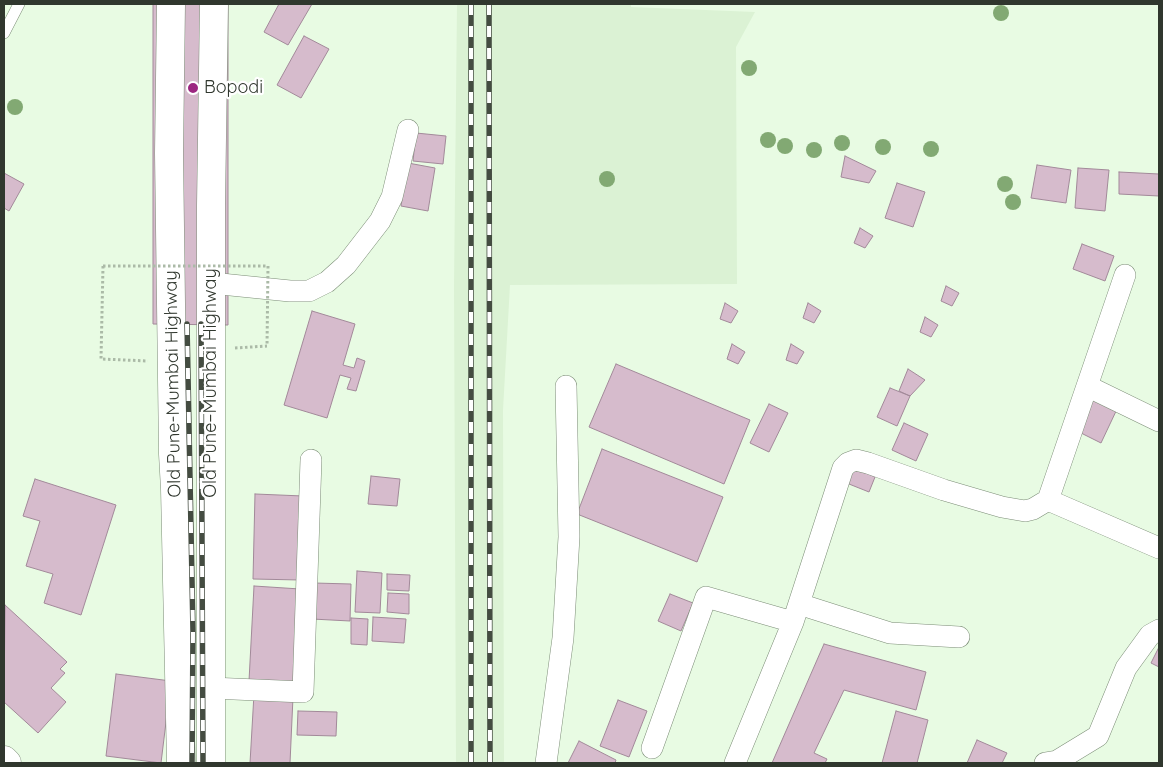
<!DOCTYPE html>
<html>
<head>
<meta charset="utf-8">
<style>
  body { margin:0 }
  #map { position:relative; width:1163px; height:767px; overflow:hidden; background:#e8fbe3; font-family:Quicksand,sans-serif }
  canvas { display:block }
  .frame { position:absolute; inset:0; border:5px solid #30372e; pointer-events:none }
</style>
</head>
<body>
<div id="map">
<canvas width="1163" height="767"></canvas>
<div class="frame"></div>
</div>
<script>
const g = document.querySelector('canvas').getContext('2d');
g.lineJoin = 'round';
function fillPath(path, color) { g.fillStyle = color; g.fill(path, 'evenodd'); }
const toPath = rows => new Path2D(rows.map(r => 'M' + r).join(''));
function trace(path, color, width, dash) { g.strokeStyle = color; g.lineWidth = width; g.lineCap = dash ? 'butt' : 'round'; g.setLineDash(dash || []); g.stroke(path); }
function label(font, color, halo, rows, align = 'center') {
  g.font = font + ' Quicksand,sans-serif'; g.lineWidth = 4.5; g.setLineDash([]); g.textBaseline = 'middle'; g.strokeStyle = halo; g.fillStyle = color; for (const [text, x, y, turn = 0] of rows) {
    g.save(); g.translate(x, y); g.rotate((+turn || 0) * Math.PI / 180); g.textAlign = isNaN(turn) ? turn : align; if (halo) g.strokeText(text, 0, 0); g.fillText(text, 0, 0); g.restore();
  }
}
const built = toPath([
  [457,4,631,4,631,7,755,12,736,47,737,284,510,285,503,410,504,763,456,763,454,286]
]);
const building = toPath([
  [153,4,228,4,228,325,153,324,153,4],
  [279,4,312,4,288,45,264,32,279,4],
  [304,36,329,49,301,98,277,85,304,36],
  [416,133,446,136,443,164,413,161,416,133],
  [845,156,876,171,869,183,841,177,845,156],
  [408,163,435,168,428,211,401,206,408,163],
  [1037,165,1071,170,1066,203,1031,198,1037,165],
  [1078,168,1109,170,1105,211,1075,208,1078,168],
  [1119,172,1159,174,1159,196,1119,194,1119,172],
  [4,173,24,184,9,211,4,208,4,173],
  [897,183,925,192,913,227,885,218,897,183],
  [860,228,873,236,865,248,854,243,860,228],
  [1082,244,1114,256,1105,281,1073,269,1082,244],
  [946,286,959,293,952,306,941,301,946,286],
  [725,303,738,311,731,323,720,319,725,303],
  [808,303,821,311,814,323,803,318,808,303],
  [312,311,355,324,343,365,354,368,357,358,365,361,356,391,347,389,351,378,340,375,327,418,284,405,312,311],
  [925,317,938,325,931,337,920,332,925,317],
  [732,344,745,352,738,364,727,359,732,344],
  [791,344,804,352,797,364,786,360,791,344],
  [616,364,750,420,724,484,589,427,616,364],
  [908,369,925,380,910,396,899,391,908,369],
  [890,388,910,396,897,426,877,417,890,388],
  [1092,395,1118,407,1101,443,1075,430,1092,395],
  [769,404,788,413,769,452,750,443,769,404],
  [904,423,928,434,916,461,892,450,904,423],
  [602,449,723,497,697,562,577,514,602,449],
  [850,466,875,477,869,492,844,482,850,466],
  [371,476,400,479,397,506,368,504,371,476],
  [35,479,116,505,81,615,44,603,53,574,26,566,40,521,23,516,35,479],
  [255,494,303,496,300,580,253,579,255,494],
  [357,571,382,573,380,613,355,612,357,571],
  [387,574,410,575,409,591,387,590,387,574],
  [314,583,351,584,350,621,312,619,314,583],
  [254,586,300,589,295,684,249,681,254,586],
  [388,593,409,594,409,614,387,612,388,593],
  [670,594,693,603,681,631,658,621,670,594],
  [5,605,67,662,60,669,65,673,51,688,66,702,38,733,4,702,5,605],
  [373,617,406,619,404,643,372,641,373,617],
  [351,618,368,619,367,645,351,644,351,618],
  [824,644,926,672,916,710,844,690,814,753,827,759,825,763,772,763,824,644],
  [1159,647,1159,667,1151,663,1159,647],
  [116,674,171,681,161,763,106,756,116,674],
  [254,694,293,697,290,763,250,763,254,694],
  [618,700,647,711,629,757,600,746,618,700],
  [298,711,337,712,336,736,297,735,298,711],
  [896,711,928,720,917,763,882,763,896,711],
  [977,740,1007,753,1002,763,967,763,977,740],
  [579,741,616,760,615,763,568,763,579,741]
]);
const path = toPath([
  [103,266,101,359,148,361],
  [235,348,267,346]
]);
const lane = toPath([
  [4,33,19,4]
]);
const street = toPath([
  [1125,275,1048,500,1159,548],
  [211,283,290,291,309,291,327,282,346,265,380,221,392,197,408,130],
  [1087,386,1159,421],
  [799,604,890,633,959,637],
  [211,688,303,692,311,460],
  [652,748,706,597,793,622],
  [546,763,563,638,569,537,566,386],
  [735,763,793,622,843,468,848,463,856,460,868,463,944,490,1002,507,1025,511,1033,509,1048,500],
  [1045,763,1057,761,1098,736,1126,668,1150,635,1159,630]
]);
const primary = toPath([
  [4,760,7,763]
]);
const highway = toPath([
  [171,4,169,153,173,454,175,489,181,763],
  [211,763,211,205,214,4]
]);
const rail = toPath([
  [471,4,471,763],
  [489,4,490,763],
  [187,324,193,632,192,763],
  [201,324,203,763]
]);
const pathBridge = toPath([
  [103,266,268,266,267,346]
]);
const trees = [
  [1001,13],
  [749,68],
  [15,107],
  [768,140],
  [842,143],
  [785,146],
  [883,147],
  [931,149],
  [814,150],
  [607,179],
  [1005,184],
  [1013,202]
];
const markers = [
  [193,88,6,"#9c2680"]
];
const poiNames = [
  ["Bopodi",204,88]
];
const streetNames = [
  ["Old Pune–Mumbai Highway",211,383,-90],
  ["Old Pune-Mumbai Highway",173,384,-91]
];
fillPath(built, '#dbf2d4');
fillPath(building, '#d6bbcc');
trace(building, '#a28999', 1);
trace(lane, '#7c8d77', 12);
trace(street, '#7c8d77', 22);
trace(primary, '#7c8d77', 29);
trace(highway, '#7c8d77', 29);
trace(path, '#abbaa7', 3, [2.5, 2.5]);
trace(lane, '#fff', 11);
trace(street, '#fff', 21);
trace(primary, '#fff', 28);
trace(highway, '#fff', 28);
trace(rail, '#444c41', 5.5);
trace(rail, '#fff', 4, [11]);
trace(pathBridge, '#abbaa7', 3, [2.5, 2.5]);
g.fillStyle = '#82a973';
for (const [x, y] of trees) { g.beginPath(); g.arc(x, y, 8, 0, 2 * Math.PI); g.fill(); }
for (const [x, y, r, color] of markers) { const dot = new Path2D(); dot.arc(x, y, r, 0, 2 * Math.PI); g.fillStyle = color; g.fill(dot); trace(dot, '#fff', 2); }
label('18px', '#30372e', '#fff', poiNames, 'left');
label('18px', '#30372e', '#fff', streetNames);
</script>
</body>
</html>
